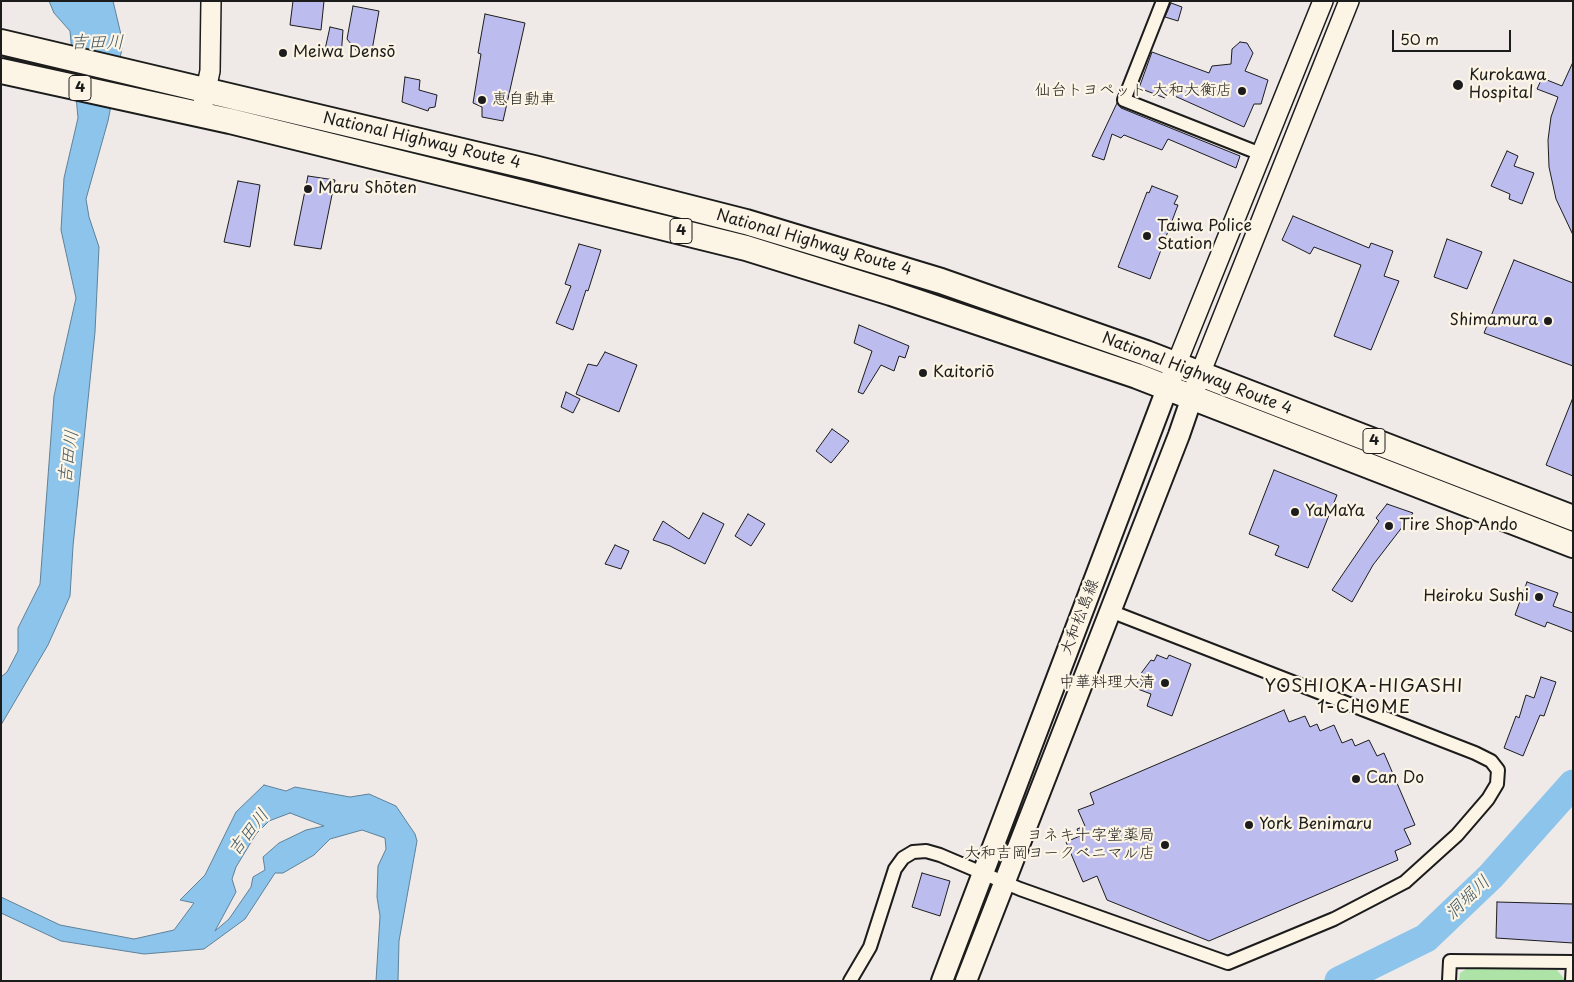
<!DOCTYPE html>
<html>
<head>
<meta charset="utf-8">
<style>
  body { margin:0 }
  #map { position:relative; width:1574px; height:982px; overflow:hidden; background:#efeae7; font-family:"Playpen Sans",sans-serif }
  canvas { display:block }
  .frame { position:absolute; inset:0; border:2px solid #1c1c1c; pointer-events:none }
  .scale { position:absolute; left:1392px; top:30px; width:119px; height:22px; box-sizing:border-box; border:2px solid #1c1c1c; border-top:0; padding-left:6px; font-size:15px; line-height:18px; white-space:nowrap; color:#1c1c1c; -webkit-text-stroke:4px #fcf5e5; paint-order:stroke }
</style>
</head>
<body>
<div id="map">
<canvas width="1574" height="982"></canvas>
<div class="frame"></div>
<div class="scale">50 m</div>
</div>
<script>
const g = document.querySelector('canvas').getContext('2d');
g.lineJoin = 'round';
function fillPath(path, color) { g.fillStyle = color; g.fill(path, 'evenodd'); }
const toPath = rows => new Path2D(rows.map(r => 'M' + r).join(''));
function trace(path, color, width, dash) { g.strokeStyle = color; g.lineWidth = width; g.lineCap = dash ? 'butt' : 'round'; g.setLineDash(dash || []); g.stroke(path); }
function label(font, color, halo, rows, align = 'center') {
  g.font = font + ' "Playpen Sans","Klee One",sans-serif'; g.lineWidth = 4.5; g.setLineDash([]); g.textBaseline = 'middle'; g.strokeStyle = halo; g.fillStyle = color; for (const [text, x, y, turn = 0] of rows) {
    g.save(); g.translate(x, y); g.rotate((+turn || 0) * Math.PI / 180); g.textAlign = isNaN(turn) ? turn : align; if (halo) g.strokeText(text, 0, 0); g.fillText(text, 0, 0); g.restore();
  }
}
const green = toPath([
  [1468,968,1557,970,1566,981,1459,981,1460,973]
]);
const water = toPath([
  [49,1,113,1,123,43,108,121,86,199,89,217,99,247,95,332,73,546,70,596,48,645,1,725,1,677,7,672,18,651,18,628,40,584,54,396,76,298,61,230,64,178,78,118,70,31,54,13,49,1],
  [264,785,286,791,295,787,350,797,369,794,396,806,415,834,417,841,399,941,398,981,376,981,380,916,377,897,378,866,386,849,385,838,362,830,330,839,314,855,283,873,275,873,245,919,204,949,144,954,61,941,1,913,1,897,60,925,134,939,174,930,194,903,180,900,205,875,236,812,264,785],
  [290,813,324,826,306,830,279,843,263,857,265,870,253,877,251,887,229,919,215,931,236,892,232,879,236,867,256,834,269,821,290,813]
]);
const river = toPath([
  [1339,981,1426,938,1491,876,1573,784]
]);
const building = toPath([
  [293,1,324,1,321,30,290,25,293,1],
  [1171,3,1182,7,1178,21,1165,17,1171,3],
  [353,6,379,11,371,56,360,55,347,39,353,6],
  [485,14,525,23,503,121,482,117,482,107,473,103,481,54,478,53,485,14],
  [330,27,343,30,341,57,324,54,330,27],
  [1240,42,1247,43,1253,53,1245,71,1268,80,1261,104,1254,104,1244,127,1168,93,1165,98,1139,88,1152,52,1209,73,1212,66,1231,64,1232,49,1240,42],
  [1573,62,1573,235,1556,199,1549,167,1548,140,1551,117,1558,97,1537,89,1542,78,1562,86,1573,62],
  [405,77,420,80,419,90,437,95,435,107,429,108,428,111,402,102,405,77],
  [1117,103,1121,108,1240,156,1236,168,1168,139,1162,150,1124,135,1121,138,1112,134,1104,160,1092,156,1117,103],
  [1507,151,1518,156,1514,166,1534,173,1522,204,1509,199,1510,194,1491,186,1507,151],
  [308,176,335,180,321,249,294,245,308,176],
  [238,181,260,185,250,247,224,242,238,181],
  [1152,186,1178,196,1174,204,1178,205,1150,279,1118,267,1147,192,1149,193,1152,186],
  [1293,216,1369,248,1371,243,1393,251,1384,276,1399,281,1371,350,1334,336,1361,265,1314,247,1310,254,1282,240,1293,216],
  [1447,239,1482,252,1467,289,1434,277,1447,239],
  [579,244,601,250,588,291,586,290,573,330,556,323,571,286,565,284,579,244],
  [1514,260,1573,283,1573,366,1484,333,1514,260],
  [859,325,909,346,905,358,899,356,894,371,881,365,863,394,858,392,872,351,854,343,859,325],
  [605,352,637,365,619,412,576,394,588,364,597,366,605,352],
  [566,392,580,399,573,413,561,407,566,392],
  [1572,400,1573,400,1573,476,1546,465,1572,400],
  [832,429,849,441,831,463,816,451,832,429],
  [1274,470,1337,495,1308,568,1275,555,1279,546,1249,534,1274,470],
  [1387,504,1413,513,1373,565,1352,602,1332,590,1379,521,1376,518,1387,504],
  [703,513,724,524,705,564,670,546,653,540,663,521,689,539,703,513],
  [748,514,765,524,751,546,735,536,748,514],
  [615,545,629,551,621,569,605,564,615,545],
  [1527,582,1558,593,1553,606,1573,613,1573,632,1547,622,1545,627,1515,615,1527,582],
  [1157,655,1167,659,1169,655,1191,664,1172,716,1147,706,1151,694,1135,688,1142,672,1151,660,1154,661,1157,655],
  [1541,677,1556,682,1544,716,1540,715,1523,756,1504,748,1516,716,1519,718,1526,695,1534,698,1541,677],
  [1284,710,1289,722,1305,716,1310,727,1317,724,1320,731,1334,725,1342,743,1352,739,1355,746,1369,740,1377,756,1384,753,1415,825,1404,829,1411,844,1395,851,1398,860,1209,941,1107,900,1097,876,1083,882,1066,842,1080,836,1077,829,1085,826,1078,810,1094,804,1090,793,1284,710],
  [922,873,950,881,940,916,912,907,922,873],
  [1497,902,1573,904,1573,943,1496,938,1497,902]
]);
const street = toPath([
  [1163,1,1124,100,1261,154],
  [850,981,870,947,895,869,903,858,913,852,926,851,940,855,1020,889,1228,963,1334,919,1405,882,1457,835,1488,799,1497,784,1498,770,1491,761,1475,753,1110,611],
  [1449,981,1450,961,1573,962],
  [1572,981,1573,962]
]);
const secondary = toPath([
  [203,104,210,71,211,1],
  [1176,365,1323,1],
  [1200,374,1349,1]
]);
const primary = toPath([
  [942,981,1173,373],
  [966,981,1179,435,1200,374]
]);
const highway = toPath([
  [1,42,534,168,746,222,941,281,1146,353,1573,518],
  [1,71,230,121,746,248,891,293,1137,376,1573,545]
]);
const markers = [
  [283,53,5,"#1c1c1c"],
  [1458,85,6,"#1c1c1c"],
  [1242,91,5,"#1c1c1c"],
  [482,100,5,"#1c1c1c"],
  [308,189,5,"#1c1c1c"],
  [1147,236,5,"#1c1c1c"],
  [1548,321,5,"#1c1c1c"],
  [923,373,5,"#1c1c1c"],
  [1295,512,5,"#1c1c1c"],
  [1389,526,5,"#1c1c1c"],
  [1539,597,5,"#1c1c1c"],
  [1165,683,5,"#1c1c1c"],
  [1356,779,5,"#1c1c1c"],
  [1249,825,5,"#1c1c1c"],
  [1165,845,5,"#1c1c1c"]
];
const shields = [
  [80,88,22],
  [681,231,22],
  [1374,441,22]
];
const shieldNames = [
  ["4",80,88],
  ["4",681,231],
  ["4",1374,441]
];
const poiNames = [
  ["Meiwa Densō",293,53],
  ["Kurokawa",1469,76],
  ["Hospital",1469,94],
  ["仙台トヨペット 大和大衡店",1232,91,"right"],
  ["恵自動車",492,100],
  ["Maru Shōten",318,189],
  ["Taiwa Police",1157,227],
  ["Station",1157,245],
  ["Shimamura",1538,321,"right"],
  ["Kaitoriō",933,373],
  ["YaMaYa",1305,512],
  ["Tire Shop Ando",1399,526],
  ["Heiroku Sushi",1529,597,"right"],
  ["中華料理大清",1155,683,"right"],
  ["Can Do",1366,779],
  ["York Benimaru",1259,825],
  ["ヨネキ十字堂薬局",1155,836,"right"],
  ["大和吉岡ヨークベニマル店",1155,854,"right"]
];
const streetNames = [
  ["National Highway Route 4",422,141,13],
  ["National Highway Route 4",814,243,16],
  ["National Highway Route 4",1197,374,21],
  ["大和松島線",1080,617,-69]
];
const waterNames = [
  ["吉田川",97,43],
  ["吉田川",69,457,-82],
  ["吉田川",249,833,-52],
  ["洞堀川",1468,898,-44]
];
const neighbourhoodNames = [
  ["YOSHIOKA-HIGASHI",1364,687],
  ["1-CHOME",1364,708]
];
fillPath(green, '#ade3a7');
fillPath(water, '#8cc4eb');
trace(water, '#5f8198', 1);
trace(river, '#8cc4eb', 29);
fillPath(building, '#bdbcee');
trace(building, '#1c1c1c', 1);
trace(street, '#1c1c1c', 16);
trace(secondary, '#1c1c1c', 22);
trace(primary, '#1c1c1c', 24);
trace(highway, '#1c1c1c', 28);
trace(street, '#fcf5e5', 12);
trace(secondary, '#fcf5e5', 19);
trace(primary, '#fcf5e5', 20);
trace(highway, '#fcf5e5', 24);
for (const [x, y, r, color] of markers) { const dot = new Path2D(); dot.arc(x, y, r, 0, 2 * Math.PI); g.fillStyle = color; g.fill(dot); trace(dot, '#fcf5e5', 2); }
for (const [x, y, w] of shields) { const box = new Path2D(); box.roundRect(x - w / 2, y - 12.5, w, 25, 4); g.fillStyle = '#fcf5e5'; g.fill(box); trace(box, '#1c1c1c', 1); }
label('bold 15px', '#1c1c1c', null, shieldNames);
label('16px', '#1c1c1c', '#fcf5e5', poiNames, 'left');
label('16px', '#1c1c1c', '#fcf5e5', streetNames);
label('italic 18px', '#435764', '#fcf5e5', waterNames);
g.letterSpacing = '1px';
label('18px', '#1c1c1c', '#fcf5e5', neighbourhoodNames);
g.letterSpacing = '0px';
</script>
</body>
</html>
